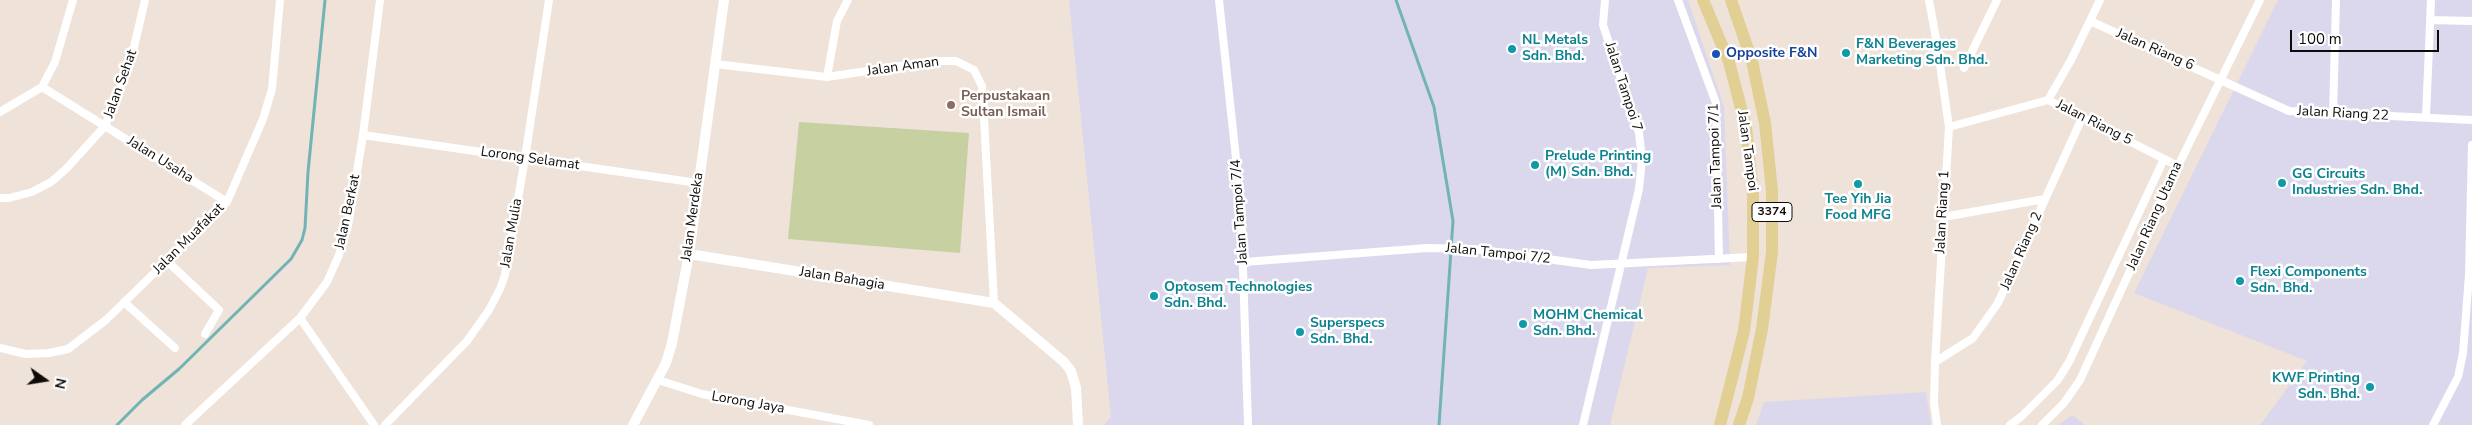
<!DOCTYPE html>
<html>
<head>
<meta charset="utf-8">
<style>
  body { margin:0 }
  #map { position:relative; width:2472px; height:425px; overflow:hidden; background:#eee2d9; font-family:"Nunito Sans",sans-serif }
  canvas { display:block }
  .north { position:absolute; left:20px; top:355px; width:50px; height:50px; -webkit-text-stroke:4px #fff; paint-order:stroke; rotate:103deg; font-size:14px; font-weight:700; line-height:20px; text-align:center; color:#0f0b08 }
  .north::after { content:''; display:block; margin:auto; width:18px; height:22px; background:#0f0b08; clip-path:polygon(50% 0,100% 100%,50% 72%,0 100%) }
  .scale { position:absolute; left:2290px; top:30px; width:149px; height:22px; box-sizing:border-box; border:2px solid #0f0b08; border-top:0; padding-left:6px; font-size:15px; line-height:18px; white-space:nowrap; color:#0f0b08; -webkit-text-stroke:4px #fff; paint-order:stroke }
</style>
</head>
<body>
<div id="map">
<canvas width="2472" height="425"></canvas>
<div class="north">N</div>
<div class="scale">100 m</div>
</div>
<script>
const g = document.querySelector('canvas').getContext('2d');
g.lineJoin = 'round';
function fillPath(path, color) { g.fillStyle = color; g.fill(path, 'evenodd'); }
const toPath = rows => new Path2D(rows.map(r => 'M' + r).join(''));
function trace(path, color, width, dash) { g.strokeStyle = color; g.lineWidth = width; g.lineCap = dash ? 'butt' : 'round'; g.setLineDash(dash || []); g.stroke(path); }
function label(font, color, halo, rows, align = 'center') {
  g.font = font + ' "Nunito Sans",sans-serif'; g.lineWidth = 5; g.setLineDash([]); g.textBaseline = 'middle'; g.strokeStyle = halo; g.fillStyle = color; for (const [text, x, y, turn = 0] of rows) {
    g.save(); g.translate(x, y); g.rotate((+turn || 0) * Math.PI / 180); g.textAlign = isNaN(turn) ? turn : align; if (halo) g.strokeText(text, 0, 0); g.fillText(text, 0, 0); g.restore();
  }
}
const industrial = toPath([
  [1069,0,1688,0,1724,107,1730,265,1648,268,1610,425,1104,425,1111,417],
  [2278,0,2472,0,2472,425,2260,425,2307,361,2134,293],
  [1926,392,1931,425,1756,425,1764,402],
  [2073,415,2085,425,2058,425]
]);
const green = toPath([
  [799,122,969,133,960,253,788,239]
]);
const stream = toPath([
  [1396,0,1434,107,1453,221,1439,425],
  [117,425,142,400,179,369,291,259,302,240,305,228,308,172,325,0]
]);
const minor = toPath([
  [1219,0,1241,205,1248,425],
  [1678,0,1716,103,1719,259],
  [1929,0,1937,44,1949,127,1935,362,1934,403,1937,425],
  [2431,20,2472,21],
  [2090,21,2289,111,2472,120],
  [715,64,827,77,934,61,956,61,974,70,982,86,983,99,994,303],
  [1964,68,1997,0],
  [827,77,837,21,848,0],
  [42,87,227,202],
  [2048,100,2071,60,2100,0],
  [0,112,42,87,55,62,73,0],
  [2333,115,2336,0],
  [2426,117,2431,0],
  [1949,127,2048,100,2178,166],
  [363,135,698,183],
  [0,198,9,198,32,192,51,182,66,169,105,126,130,64,145,0],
  [1943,217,2045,199],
  [167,261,219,310,205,334],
  [1244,262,1427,248,1474,249,1591,265,1753,257],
  [124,302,175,348],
  [300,318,374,425],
  [0,348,26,354,49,353,68,349,106,320,227,202,263,119,272,89,280,0],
  [1935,362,1973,338,1998,303,2082,118],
  [658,380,702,394,869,425],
  [185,425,300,318,327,282,339,255,348,226,363,135,380,0],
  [385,425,467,341,489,310,500,289,505,275,525,158,549,0],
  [1583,425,1639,189,1642,159,1639,133,1603,25,1605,0],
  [2010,425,2022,416,2057,381,2069,362,2164,159],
  [2042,425,2064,403,2080,380,2178,166,2260,0],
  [2433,425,2458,377,2463,353,2469,275,2472,145]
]);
const tertiary = toPath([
  [689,254,994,303,1064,362,1071,371,1076,388,1078,425],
  [633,425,666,363,672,343,689,254,724,0]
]);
const primary = toPath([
  [1703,0,1729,62,1746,127,1753,194,1753,257,1744,331,1720,425],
  [1731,0,1752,61,1765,123,1772,191,1772,252,1762,329,1748,398,1739,425]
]);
const markers = [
  [1512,49,5,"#0f9aa8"],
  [1846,53,5,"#0f9aa8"],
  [1716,54,5,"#1a4fb4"],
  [951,105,5,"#8d6e63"],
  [1535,165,5,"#0f9aa8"],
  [2282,183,5,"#0f9aa8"],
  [1858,184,5,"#0f9aa8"],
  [2240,281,5,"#0f9aa8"],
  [1154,296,5,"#0f9aa8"],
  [1523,324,5,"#0f9aa8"],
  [1300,332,5,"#0f9aa8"],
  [2370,387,5,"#0f9aa8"]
];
const shields = [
  [1772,212,40]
];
const shieldNames = [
  ["3374",1772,212]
];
const cultureNames = [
  ["NL Metals",1522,41],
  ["Sdn. Bhd.",1522,57],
  ["F&N Beverages",1856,45],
  ["Marketing Sdn. Bhd.",1856,61],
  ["Prelude Printing",1545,157],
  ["(M) Sdn. Bhd.",1545,173],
  ["GG Circuits",2292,175],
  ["Industries Sdn. Bhd.",2292,191],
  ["Tee Yih Jia",1858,200,"center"],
  ["Food MFG",1858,216,"center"],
  ["Flexi Components",2250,273],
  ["Sdn. Bhd.",2250,289],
  ["Optosem Technologies",1164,288],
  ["Sdn. Bhd.",1164,304],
  ["MOHM Chemical",1533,316],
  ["Sdn. Bhd.",1533,332],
  ["Superspecs",1310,324],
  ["Sdn. Bhd.",1310,340],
  ["KWF Printing",2360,379,"right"],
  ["Sdn. Bhd.",2360,395,"right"]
];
const streetNames = [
  ["Jalan Riang 6",2155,50,24],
  ["Jalan Aman",903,67,-8],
  ["Jalan Sehat",121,84,-70],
  ["Jalan Tampoi 7",1623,87,72],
  ["Jalan Riang 22",2343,114,3],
  ["Jalan Riang 5",2094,123,27],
  ["Jalan Tampoi",1747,151,82],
  ["Jalan Tampoi 7/1",1716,156,-92],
  ["Lorong Selamat",530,159,8],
  ["Jalan Usaha",160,160,32],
  ["Jalan Berkat",348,212,-78],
  ["Jalan Tampoi 7/4",1240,212,-94],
  ["Jalan Riang 1",1943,212,-87],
  ["Jalan Riang Utama",2155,216,-66],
  ["Jalan Merdeka",693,217,-82],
  ["Jalan Mulia",512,233,-80],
  ["Jalan Muafakat",189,239,-45],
  ["Jalan Riang 2",2022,251,-66],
  ["Jalan Tampoi 7/2",1498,254,6],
  ["Jalan Bahagia",842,279,9],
  ["Lorong Jaya",748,403,10]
];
const transitNames = [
  ["Opposite F&N",1726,54]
];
const educationNames = [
  ["Perpustakaan",961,97],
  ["Sultan Ismail",961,113]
];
fillPath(industrial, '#dbd8ed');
fillPath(green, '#c7d0a0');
trace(stream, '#72b3b5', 3);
trace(minor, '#fff', 8);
trace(tertiary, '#fff', 10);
trace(primary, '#e2cf94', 12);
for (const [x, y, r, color] of markers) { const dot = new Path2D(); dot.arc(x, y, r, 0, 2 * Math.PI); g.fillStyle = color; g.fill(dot); trace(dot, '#fff', 2); }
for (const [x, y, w] of shields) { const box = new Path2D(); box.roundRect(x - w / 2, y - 9.5, w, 19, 4); g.fillStyle = '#fff'; g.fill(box); trace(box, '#0f0b08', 1); }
label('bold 12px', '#0f0b08', null, shieldNames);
label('bold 14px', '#0d838f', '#fff', cultureNames, 'left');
label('14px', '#0f0b08', '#fff', streetNames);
label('bold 14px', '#164399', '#fff', transitNames, 'left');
label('bold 14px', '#785e54', '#fff', educationNames, 'left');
</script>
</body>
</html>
